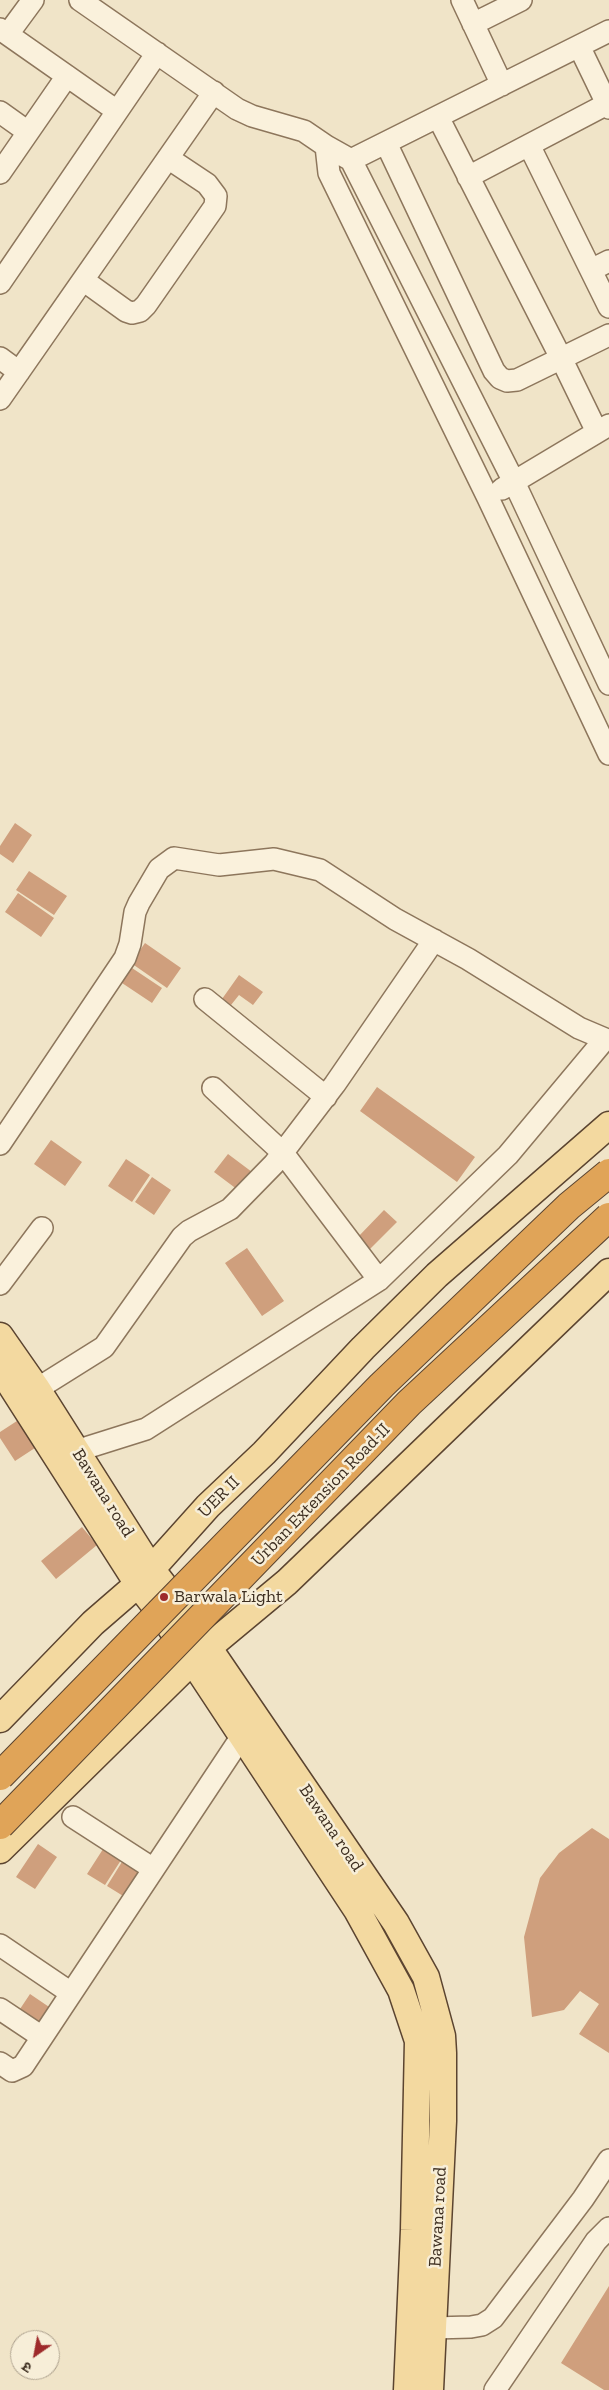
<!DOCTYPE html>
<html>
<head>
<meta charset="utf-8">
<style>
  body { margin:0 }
  #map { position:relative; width:609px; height:2390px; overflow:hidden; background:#f0e4c8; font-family:"Zilla Slab","Noto Sans Devanagari",serif }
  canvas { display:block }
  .north { position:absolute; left:10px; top:2330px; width:50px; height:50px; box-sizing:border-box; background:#f7eed8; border:1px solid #ada18e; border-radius:50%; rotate:213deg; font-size:14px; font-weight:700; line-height:20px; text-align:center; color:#3d2e20 }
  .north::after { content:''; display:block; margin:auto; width:18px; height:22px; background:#9e2a2b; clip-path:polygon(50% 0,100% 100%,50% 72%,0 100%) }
</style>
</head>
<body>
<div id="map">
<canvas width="609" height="2390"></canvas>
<div class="north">उ</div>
</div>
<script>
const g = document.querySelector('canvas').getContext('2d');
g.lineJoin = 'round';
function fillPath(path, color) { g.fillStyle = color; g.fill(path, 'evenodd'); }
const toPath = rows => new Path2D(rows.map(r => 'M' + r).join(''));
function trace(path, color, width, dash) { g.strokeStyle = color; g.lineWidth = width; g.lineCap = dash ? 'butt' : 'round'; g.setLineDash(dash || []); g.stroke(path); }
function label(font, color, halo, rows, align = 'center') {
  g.font = font + ' "Zilla Slab",serif'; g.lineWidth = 5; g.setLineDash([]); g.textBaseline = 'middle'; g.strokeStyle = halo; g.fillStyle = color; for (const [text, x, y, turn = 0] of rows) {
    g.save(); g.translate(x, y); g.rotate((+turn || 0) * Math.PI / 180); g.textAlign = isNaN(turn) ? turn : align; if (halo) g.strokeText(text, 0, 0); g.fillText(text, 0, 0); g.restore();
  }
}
const building = toPath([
  [15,823,32,835,13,863,0,854,0,846],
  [29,871,67,896,54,915,16,890],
  [18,893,54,918,41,937,5,912],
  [145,943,181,968,167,988,131,963],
  [129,966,162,988,152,1003,119,981],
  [239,975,263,992,253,1005,239,995,231,1005,222,999],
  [377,1087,475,1157,457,1182,360,1111],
  [51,1140,82,1162,65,1186,34,1164],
  [228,1154,252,1172,238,1190,214,1172],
  [126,1159,150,1175,132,1202,108,1186],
  [152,1177,171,1190,154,1215,135,1202],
  [384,1210,397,1222,369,1250,357,1238],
  [247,1248,284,1301,262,1316,225,1263],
  [20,1419,38,1446,15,1461,0,1438,0,1432],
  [82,1527,97,1545,56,1579,41,1561],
  [592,1828,609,1839,609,2053,579,2034,599,2004,580,1991,564,2010,532,2017,524,1937,540,1878,559,1853],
  [38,1844,57,1857,35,1889,16,1877],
  [105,1846,123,1857,105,1885,87,1874],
  [125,1857,146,1870,128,1899,107,1886],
  [30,1994,55,2011,42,2029,18,2012],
  [609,2286,609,2390,604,2390,561,2363]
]);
const minor = toPath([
  [80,0,237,109,252,116,304,131,326,146],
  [462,0,502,85],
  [473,24,521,0],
  [0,29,117,111],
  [8,34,33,0],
  [579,46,609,108],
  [0,112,28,132],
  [438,117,562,360,597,432],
  [386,143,494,371,500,378,507,381,517,380,609,335],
  [529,145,609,307],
  [351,160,609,31],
  [0,173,67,76],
  [468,177,607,104],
  [591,270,609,261],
  [83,280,126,311,132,313,140,311,146,305,215,206,216,196,207,184,168,158],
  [0,283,157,53],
  [0,358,19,372],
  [0,399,214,92],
  [502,489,609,425],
  [609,684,514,482,351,160,326,146,329,173,488,498,609,754],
  [205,999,326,1097],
  [213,1088,283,1153,379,1280],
  [0,1144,125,958,130,944,135,912,139,903,159,869,174,858,219,865,274,859,320,870,395,919,468,959,579,1028,605,1039,508,1155,379,1280,146,1429,76,1451],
  [0,1284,42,1228],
  [37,1389,104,1347,182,1237,189,1231,230,1209,274,1164,335,1084,434,940],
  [73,1817,152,1868],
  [0,1945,71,1993],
  [0,2009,42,2037],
  [0,2063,12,2071,23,2066,242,1736],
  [433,2328,471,2327,482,2325,493,2318,583,2199,609,2160],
  [495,2390,596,2241,609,2228]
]);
const major = toPath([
  [0,1336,37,1389,151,1569,182,1609,396,1923,426,1977,442,2036,443,2053,443,2121,430,2390],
  [0,1368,138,1584,165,1619,357,1910,401,1990,418,2041,414,2230,407,2390],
  [0,1719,93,1623,138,1584,208,1506,264,1453,363,1348,437,1275,609,1125],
  [0,1850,192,1661,287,1582,609,1272]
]);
const highwayBridge = toPath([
  [0,1776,382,1385,569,1206,609,1173],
  [0,1825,409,1403,609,1217]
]);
const markers = [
  [164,1597,5,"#9e2a2b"]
];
const streetNames = [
  ["Bawana road",103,1493,58],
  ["Urban Extension Road-II",321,1495,-46],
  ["UER II",219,1497,-45],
  ["Bawana road",331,1828,56],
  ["Bawana road",438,2217,-87]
];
const poiNames = [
  ["Barwala Light",174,1597]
];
fillPath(building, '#cf9f7d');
trace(minor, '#8d765c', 24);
trace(major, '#5b4430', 29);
trace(minor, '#faf1dc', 21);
trace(major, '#f3d9a0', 26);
trace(highwayBridge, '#5b4430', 30, []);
trace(highwayBridge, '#e0a458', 28);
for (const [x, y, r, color] of markers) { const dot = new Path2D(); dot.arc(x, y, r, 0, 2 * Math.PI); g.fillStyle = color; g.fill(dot); trace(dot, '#f7eed8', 2); }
label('18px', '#3d2e20', '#f7eed8', streetNames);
label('18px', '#3d2e20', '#f7eed8', poiNames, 'left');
</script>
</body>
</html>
